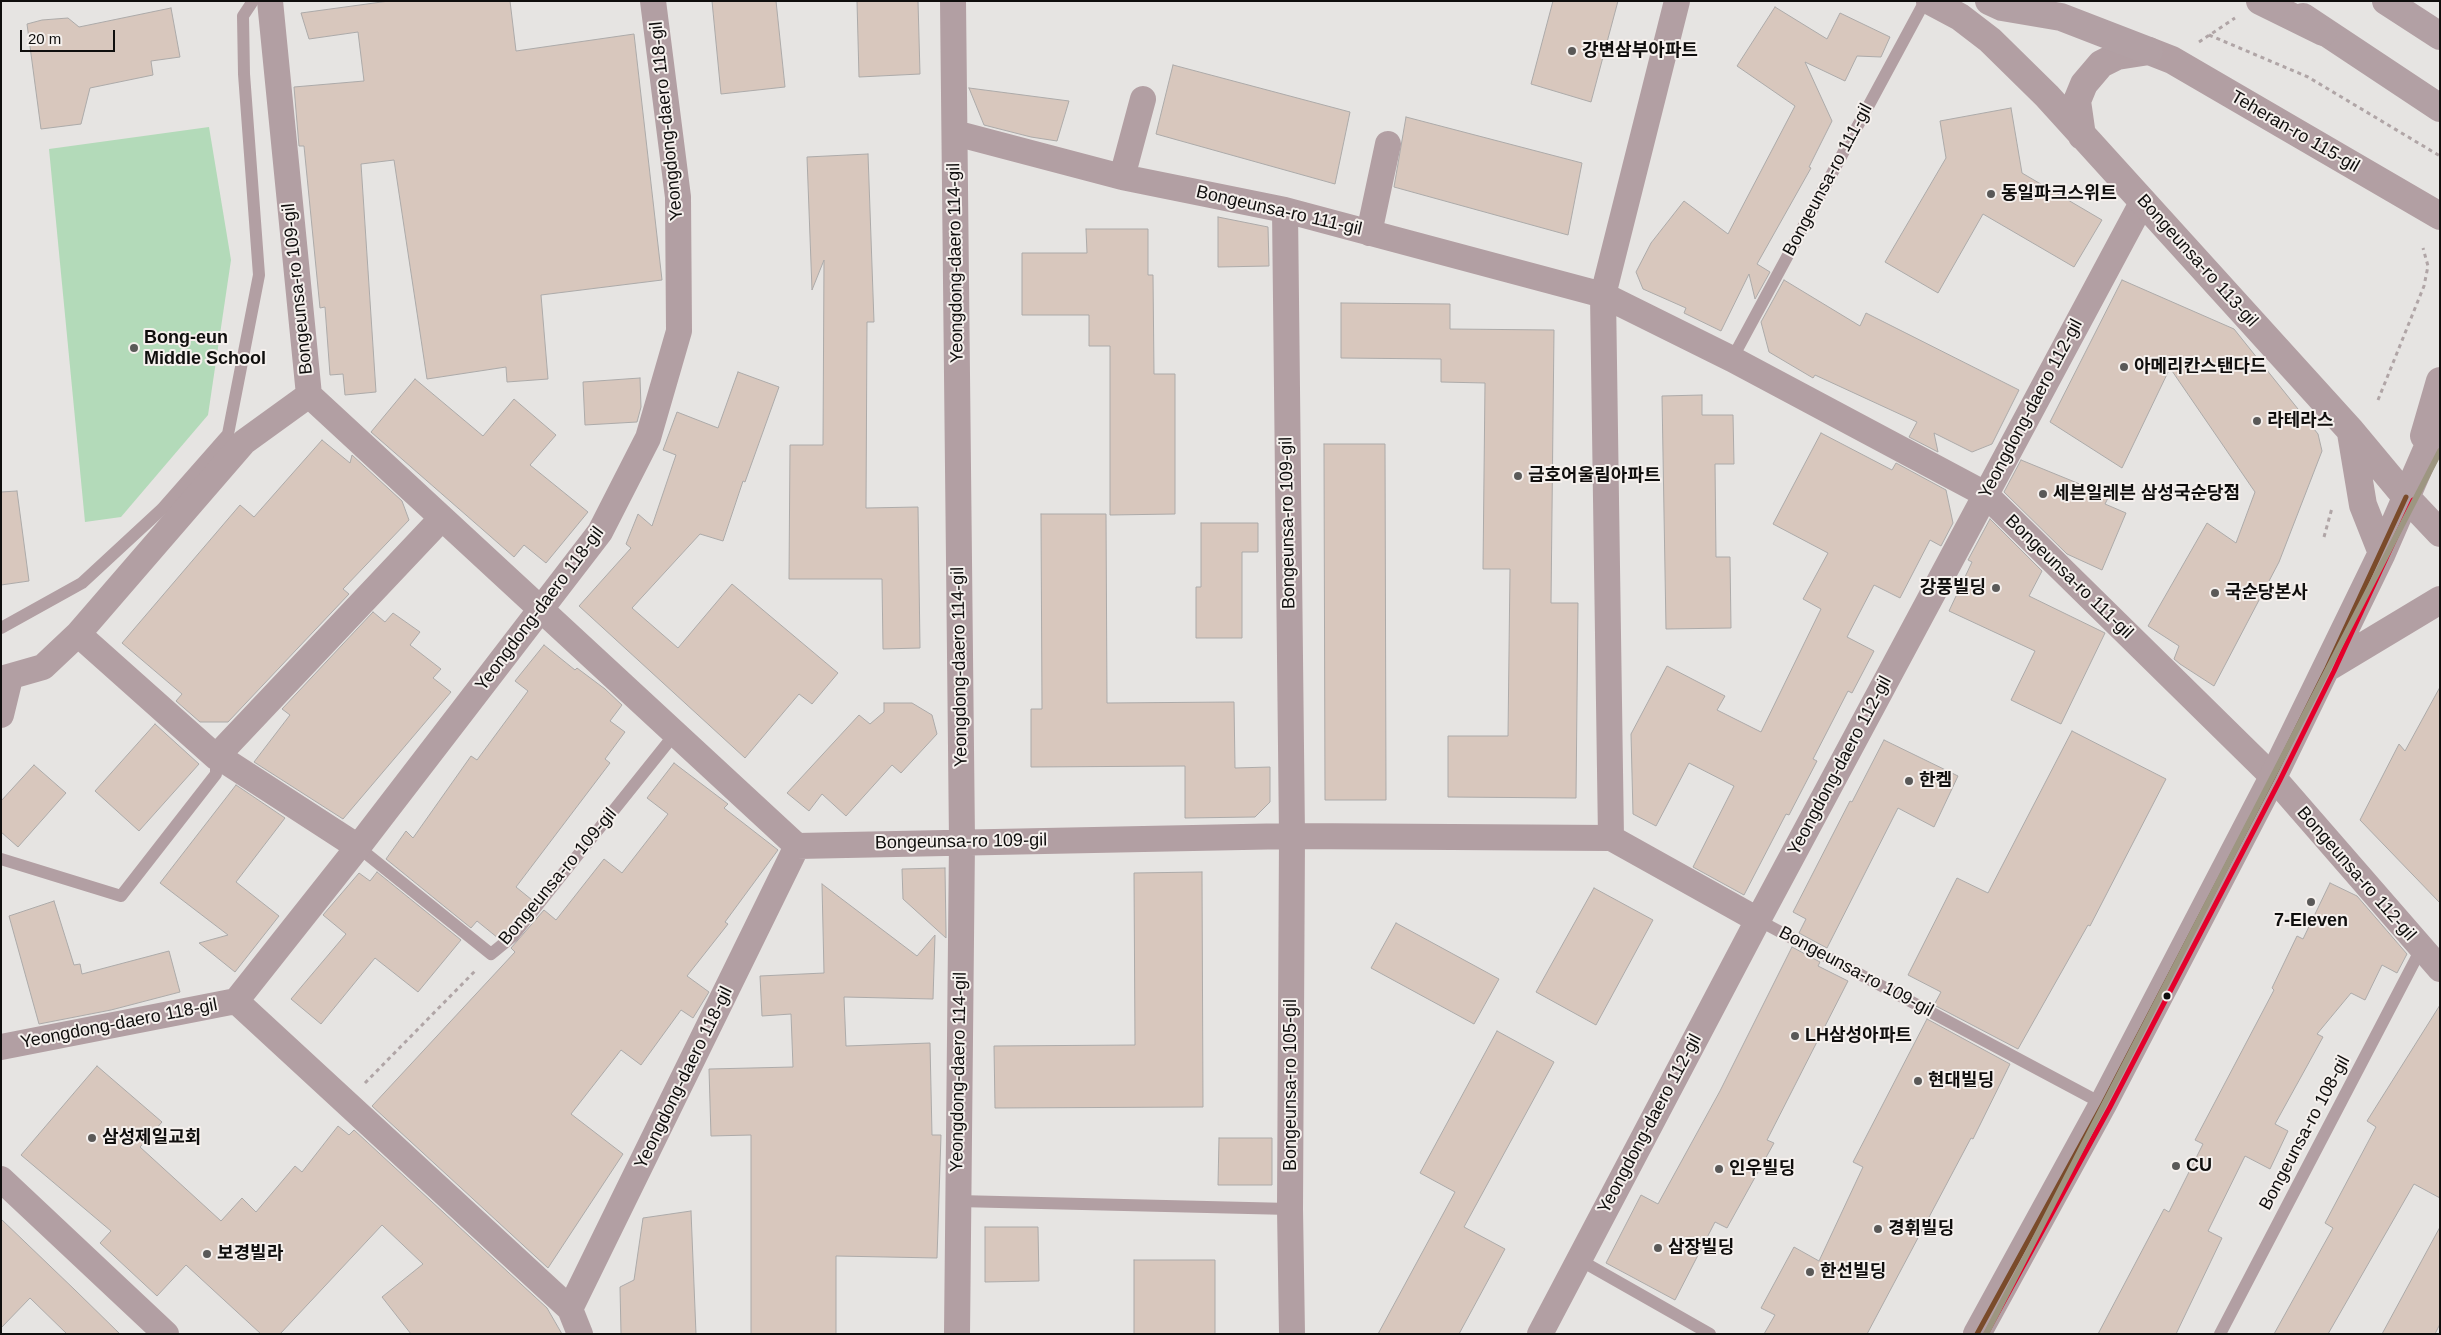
<!DOCTYPE html>
<html>
<head>
<meta charset="utf-8">
<style>
  body { margin:0 }
  #map { position:relative; width:2441px; height:1335px; overflow:hidden; background:#e6e4e2; font-family:Arial,sans-serif }
  canvas { display:block }
  .frame { position:absolute; inset:0; border:2px solid #0f0e0d; pointer-events:none }
  .scale { position:absolute; left:20px; top:30px; width:95px; height:22px; box-sizing:border-box; border:2px solid #0f0e0d; border-top:0; padding-left:6px; font-size:15px; line-height:18px; white-space:nowrap; color:#0f0e0d; -webkit-text-stroke:4px #f5f0ed; paint-order:stroke }
</style>
</head>
<body>
<div id="map">
<canvas width="2441" height="1335"></canvas>
<div class="frame"></div>
<div class="scale">20 m</div>
</div>
<script>
const g = document.querySelector('canvas').getContext('2d');
g.lineJoin = 'round';
function fillPath(path, color) { g.fillStyle = color; g.fill(path, 'evenodd'); }
const toPath = rows => new Path2D(rows.map(r => 'M' + r).join(''));
function trace(path, color, width, dash) { g.strokeStyle = color; g.lineWidth = width; g.lineCap = dash ? 'butt' : 'round'; g.setLineDash(dash || []); g.stroke(path); }
function label(font, color, halo, rows, align = 'center') {
  g.font = font + ' Arial,"Noto Sans KR",sans-serif'; g.lineWidth = 4; g.setLineDash([]); g.textBaseline = 'middle'; g.strokeStyle = halo; g.fillStyle = color; for (const [text, x, y, turn = 0] of rows) {
    g.save(); g.translate(x, y); g.rotate((+turn || 0) * Math.PI / 180); g.textAlign = isNaN(turn) ? turn : align; if (halo) g.strokeText(text, 0, 0); g.fillText(text, 0, 0); g.restore();
  }
}
const green = toPath([
  [209,127,231,260,208,415,121,517,85,522,49,149]
]);
const building = toPath([
  [389,1,510,1,516,51,634,34,662,280,541,295,548,379,507,382,506,367,427,379,394,160,361,164,376,392,345,395,343,374,330,375,325,307,320,308,304,146,299,146,294,87,364,81,358,32,309,39,301,13,389,1],
  [712,1,776,1,785,87,721,94,712,1],
  [857,1,918,1,920,74,859,77,857,1],
  [1553,1,1618,1,1591,102,1531,84,1553,1],
  [1775,7,1827,39,1840,13,1890,37,1881,57,1857,56,1845,81,1805,62,1832,121,1809,167,1811,168,1757,264,1770,272,1755,299,1749,274,1721,331,1684,313,1686,308,1643,289,1636,272,1651,243,1684,201,1728,234,1795,106,1737,66,1775,7],
  [171,8,180,57,151,61,153,75,90,88,81,124,41,129,27,24,42,20,68,18,79,27,171,8],
  [1173,65,1350,112,1335,184,1156,134,1173,65],
  [969,88,1069,101,1057,141,1031,137,984,125,969,88],
  [2011,108,2022,173,2102,220,2074,267,1983,214,1938,293,1885,262,1946,158,1940,121,2011,108],
  [1406,117,1582,163,1568,235,1394,187,1406,117],
  [868,154,874,322,867,322,866,508,918,507,920,648,883,649,882,579,789,579,790,445,823,445,824,260,812,290,807,157,868,154],
  [1218,217,1268,227,1269,266,1218,267,1218,217],
  [1086,229,1148,229,1148,275,1153,275,1154,374,1175,374,1175,514,1110,515,1110,346,1089,346,1089,315,1022,315,1022,253,1087,253,1086,229],
  [1784,280,1860,326,1866,313,2019,390,1992,444,1972,452,1934,433,1938,452,1909,437,1917,422,1815,375,1813,378,1769,352,1761,322,1784,280],
  [2122,280,2234,329,2318,434,2322,451,2279,562,2214,686,2180,664,2174,659,2179,646,2148,626,2207,523,2236,543,2255,492,2170,368,2122,468,2050,422,2122,280],
  [1341,303,1450,304,1450,329,1554,330,1551,603,1578,603,1576,798,1448,797,1448,736,1508,736,1510,569,1483,569,1485,383,1441,382,1441,359,1341,358,1341,303],
  [738,372,779,387,745,482,743,481,723,541,700,534,632,608,678,648,732,584,838,673,812,704,799,694,745,758,579,606,631,548,626,544,638,514,652,526,676,455,663,450,677,412,718,428,738,372],
  [640,378,641,407,637,422,585,425,583,382,640,378],
  [415,379,483,436,514,399,556,435,530,465,588,512,546,563,524,545,514,557,371,432,415,379],
  [1702,395,1702,415,1733,415,1734,464,1715,464,1716,557,1730,557,1731,628,1666,629,1662,396,1702,395],
  [1821,433,1892,470,1896,463,1946,490,1953,523,1941,546,1930,540,1900,598,1874,585,1847,637,1874,651,1852,693,1848,691,1813,759,1817,761,1789,815,1786,814,1744,895,1693,867,1734,786,1689,763,1656,826,1633,814,1631,734,1667,666,1725,696,1717,710,1761,732,1821,609,1803,599,1828,553,1773,524,1821,433],
  [322,440,350,463,352,455,402,501,409,520,343,589,349,594,228,722,200,722,176,701,182,694,122,643,240,505,254,517,322,440],
  [1324,444,1385,444,1386,800,1325,800,1324,444],
  [2021,460,2109,496,2105,504,2126,513,2102,570,2067,554,2004,492,2021,460],
  [17,491,29,581,1,585,1,492,17,491],
  [1041,514,1106,514,1107,703,1234,702,1235,768,1270,767,1270,802,1255,817,1185,818,1185,766,1031,767,1031,709,1042,709,1041,514],
  [1990,519,2042,571,2029,596,2105,633,2061,724,2011,700,2035,651,1949,611,1972,562,1968,560,1990,519],
  [1201,523,1258,523,1258,552,1242,552,1242,638,1196,638,1196,587,1201,587,1201,523],
  [373,612,385,622,393,613,420,632,410,645,441,669,433,678,451,692,343,819,254,762,290,715,282,709,373,612],
  [544,645,575,670,577,668,605,689,622,705,610,721,625,732,605,759,610,763,516,887,532,900,507,930,498,938,477,921,471,928,386,859,406,831,413,838,471,756,477,760,528,691,515,681,544,645],
  [2440,687,2440,903,2360,820,2399,744,2405,751,2440,687],
  [884,703,912,703,932,715,937,734,901,773,892,765,846,816,822,794,809,811,787,793,859,715,870,724,884,712,884,703],
  [155,724,199,764,139,831,95,791,155,724],
  [2072,731,2166,779,2090,926,2088,925,2018,1049,1934,1005,1941,992,1908,975,1957,878,1988,893,2072,731],
  [1884,740,1958,776,1934,827,1898,808,1827,948,1799,933,1806,919,1793,912,1850,801,1852,802,1884,740],
  [674,763,728,804,724,808,778,850,725,922,728,924,687,976,709,992,693,1018,681,1010,641,1065,621,1050,571,1114,623,1154,548,1268,372,1106,515,952,511,948,544,910,556,920,604,859,622,873,668,814,647,798,674,763],
  [34,765,66,793,18,847,1,832,1,801,34,765],
  [236,785,285,818,236,882,279,916,235,972,199,943,228,935,160,883,236,785],
  [945,868,946,932,946,938,903,899,902,869,945,868],
  [377,872,461,940,418,992,375,958,321,1024,291,999,346,934,323,915,359,873,370,881,377,872],
  [1202,872,1203,1107,995,1108,994,1046,1135,1045,1134,873,1202,872],
  [2330,883,2357,896,2407,954,2397,973,2382,965,2365,1000,2351,993,2317,1034,2323,1037,2275,1124,2288,1131,2270,1169,2245,1156,2208,1231,2222,1238,2176,1334,2098,1334,2164,1209,2169,1212,2203,1144,2195,1140,2274,990,2272,988,2297,936,2303,939,2330,883],
  [822,884,917,956,935,935,933,999,844,997,846,1046,930,1043,932,1135,941,1135,937,1258,836,1256,836,1334,751,1334,751,1135,711,1136,709,1069,793,1067,791,1014,762,1016,760,976,824,973,822,884],
  [1594,888,1653,920,1596,1025,1536,992,1594,888],
  [54,901,74,965,80,964,82,974,169,951,180,992,111,1010,39,1024,9,916,54,901],
  [1396,923,1499,979,1474,1024,1371,968,1396,923],
  [1792,947,1820,962,1818,966,1848,981,1767,1140,1774,1143,1727,1228,1715,1222,1675,1300,1606,1263,1641,1195,1658,1204,1720,1091,1792,947],
  [2440,1005,2440,1198,2414,1184,2328,1334,2274,1334,2333,1228,2325,1223,2376,1127,2367,1121,2440,1005],
  [1927,1019,2010,1064,1973,1139,1971,1138,1867,1334,1764,1334,1775,1315,1761,1308,1794,1247,1819,1261,1863,1167,1853,1162,1927,1019],
  [1497,1031,1554,1062,1464,1227,1505,1249,1459,1334,1378,1334,1455,1192,1420,1173,1497,1031],
  [97,1066,162,1122,140,1147,221,1221,242,1198,256,1212,295,1166,302,1172,338,1126,349,1135,354,1130,547,1308,562,1334,411,1334,382,1297,423,1264,382,1225,280,1334,261,1334,186,1265,157,1296,100,1243,111,1231,21,1155,97,1066],
  [1219,1138,1272,1138,1272,1185,1218,1185,1219,1138],
  [691,1211,696,1334,621,1334,620,1287,634,1280,643,1218,691,1211],
  [1,1219,75,1290,120,1334,67,1334,30,1298,1,1328,1,1219],
  [985,1227,1038,1227,1039,1281,985,1282,985,1227],
  [2440,1227,2440,1324,2435,1334,2382,1334,2440,1227],
  [1134,1260,1215,1260,1215,1334,1134,1334,1134,1260]
]);
const path = toPath([
  [2209,35,2308,77,2440,156],
  [2199,42,2235,18],
  [2378,400,2424,286,2428,266,2423,248],
  [2324,537,2332,508],
  [365,1083,477,969]
]);
const service = toPath([
  [1732,359,1925,1],
  [1,628,82,583,162,509,228,434,259,275,244,74,243,16,253,1],
  [358,847,491,954,513,936,674,735],
  [1,859,121,896,216,774,216,757],
  [1758,920,2103,1104],
  [958,1201,1290,1209],
  [1578,1259,1710,1334],
  [2220,1334,2421,949]
]);
const minor = toPath([
  [270,1,309,395,797,846,1292,836,1611,838,1758,920],
  [953,1,962,841,957,1334],
  [955,133,1122,177,1285,210,1603,295,1732,359,1985,494,2273,777,2440,969],
  [1122,177,1143,99],
  [1285,210,1292,836,1290,1209,1292,1334],
  [1369,233,1388,144],
  [78,634,216,757,227,762,358,847],
  [1,679,43,667,78,634,244,442,309,395],
  [1,715,10,678],
  [216,757,441,519],
  [1611,838,1603,295,1677,1],
  [236,1001,570,1309,580,1334],
  [1,1047,236,1001,358,847,600,532,648,438,679,331,678,197,653,1],
  [1,1179,166,1334],
  [570,1309,797,846],
  [1540,1334,1758,920,2143,201]
]);
const tertiary = toPath([
  [1930,1,1960,17,1990,40,2047,96,2351,431,2406,497,2440,533],
  [2082,136,2077,101,2084,84,2101,64,2117,56,2149,51,2172,60,2440,216],
  [2351,433,2363,505,2382,553],
  [2424,436,2440,381],
  [2327,668,2440,600],
  [1977,1334,2103,1104,2273,777,2382,553,2440,419]
]);
const trunk = toPath([
  [1989,1,2002,7,2061,17,2149,51],
  [2303,17,2440,108]
]);
const trunkBridge = toPath([
  [2260,1,2323,32],
  [2386,1,2440,36]
]);
const bus1 = toPath([
  [1977,1334,2103,1104,2273,777,2327,668,2406,497]
]);
const bus2 = toPath([
  [1986,1334,2110,1107,2280,780,2334,671,2413,500]
]);
const metro1 = toPath([
  [1986,1334,2440,451]
]);
const markers = [
  [1572,51,5,"#5a5958"],
  [1991,194,5,"#5a5958"],
  [134,348,5,"#5a5958"],
  [2124,367,5,"#5a5958"],
  [2257,421,5,"#5a5958"],
  [1518,476,5,"#5a5958"],
  [2043,494,5,"#5a5958"],
  [1996,588,5,"#5a5958"],
  [2215,593,5,"#5a5958"],
  [1909,781,5,"#5a5958"],
  [2311,902,5,"#5a5958"],
  [2167,996,4.5,"#0f0e0d"],
  [1795,1036,5,"#5a5958"],
  [1918,1081,5,"#5a5958"],
  [92,1138,5,"#5a5958"],
  [2176,1166,5,"#5a5958"],
  [1719,1169,5,"#5a5958"],
  [1878,1229,5,"#5a5958"],
  [1658,1248,5,"#5a5958"],
  [207,1254,5,"#5a5958"],
  [1810,1272,5,"#5a5958"]
];
const poiNames = [
  ["강변삼부아파트",1582,51],
  ["동일파크스위트",2001,194],
  ["Bong-eun",144,338],
  ["Middle School",144,359],
  ["아메리칸스탠다드",2134,367],
  ["라테라스",2267,421],
  ["금호어울림아파트",1528,476],
  ["세븐일레븐 삼성국순당점",2053,494],
  ["강풍빌딩",1986,588,"right"],
  ["국순당본사",2225,593],
  ["한켐",1919,781],
  ["7-Eleven",2311,921,"center"],
  ["LH삼성아파트",1805,1036],
  ["현대빌딩",1928,1081],
  ["삼성제일교회",102,1138],
  ["CU",2186,1166],
  ["인우빌딩",1729,1169],
  ["경휘빌딩",1888,1229],
  ["삼장빌딩",1668,1248],
  ["보경빌라",217,1254],
  ["한선빌딩",1820,1272]
];
const streetNames = [
  ["Yeongdong-daero 118-gil",667,121,-96],
  ["Teheran-ro 115-gil",2295,132,30],
  ["Bongeunsa-ro 111-gil",1828,180,-62],
  ["Bongeunsa-ro 111-gil",1279,211,13],
  ["Bongeunsa-ro 113-gil",2197,261,48],
  ["Yeongdong-daero 114-gil",956,263,-91],
  ["Bongeunsa-ro 109-gil",298,289,-96],
  ["Yeongdong-daero 112-gil",2031,409,-62],
  ["Bongeunsa-ro 109-gil",1288,523,-91],
  ["Bongeunsa-ro 111-gil",2069,577,44],
  ["Yeongdong-daero 118-gil",540,609,-53],
  ["Yeongdong-daero 114-gil",960,667,-91],
  ["Yeongdong-daero 112-gil",1840,766,-62],
  ["Bongeunsa-ro 109-gil",961,842,-1],
  ["Bongeunsa-ro 112-gil",2356,874,49],
  ["Bongeunsa-ro 109-gil",558,877,-50],
  ["Bongeunsa-ro 109-gil",1856,972,28],
  ["Yeongdong-daero 118-gil",119,1024,-11],
  ["Yeongdong-daero 114-gil",959,1072,-89],
  ["Yeongdong-daero 118-gil",684,1078,-64],
  ["Bongeunsa-ro 105-gil",1291,1085,-90],
  ["Yeongdong-daero 112-gil",1650,1124,-62],
  ["Bongeunsa-ro 108-gil",2305,1133,-62]
];
fillPath(green, '#b3dab9');
fillPath(building, '#d8c7bd');
trace(building, '#acaaa9', 1);
trace(path, '#b0a5a6', 3, [4, 4]);
trace(service, '#b29fa3', 12);
trace(minor, '#b29fa3', 26);
trace(tertiary, '#b29fa3', 28);
trace(trunk, '#b2a0a4', 28);
trace(trunkBridge, '#b2a0a4', 28);
trace(bus1, '#7a4b2a', 5);
trace(bus2, '#e4002b', 5);
trace(metro1, '#9d9681', 6);
for (const [x, y, r, color] of markers) { const dot = new Path2D(); dot.arc(x, y, r, 0, 2 * Math.PI); g.fillStyle = color; g.fill(dot); trace(dot, '#f5f0ed', 2); }
label('bold 18px', '#0f0e0d', '#f5f0ed', poiNames, 'left');
label('18px', '#0f0e0d', '#f5f0ed', streetNames);
</script>
</body>
</html>
